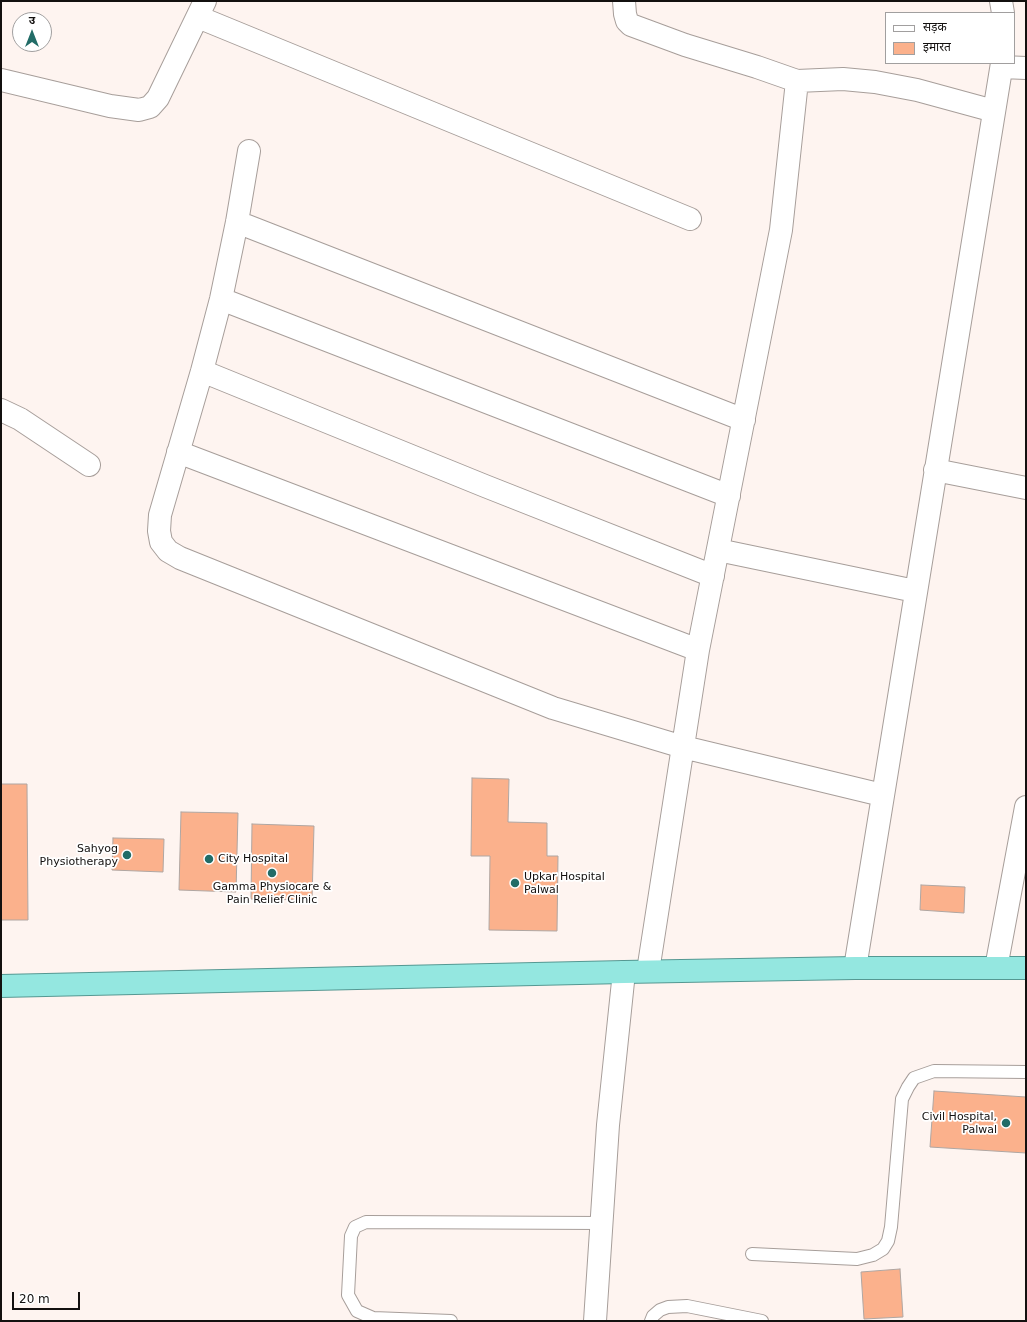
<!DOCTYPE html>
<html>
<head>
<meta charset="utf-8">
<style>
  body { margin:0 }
  #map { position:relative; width:1027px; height:1322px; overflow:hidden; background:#fef4f0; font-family:"DejaVu Sans","Noto Sans Devanagari",sans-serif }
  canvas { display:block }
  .frame { position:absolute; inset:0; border:2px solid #13100f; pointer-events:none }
  .legend { position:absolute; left:885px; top:12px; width:130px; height:52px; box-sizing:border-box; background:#fff; border:1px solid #a19f9f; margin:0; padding:5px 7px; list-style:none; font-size:12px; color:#13100f }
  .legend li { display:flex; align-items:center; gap:8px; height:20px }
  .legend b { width:20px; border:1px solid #a19f9f }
  .north { position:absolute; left:12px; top:12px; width:40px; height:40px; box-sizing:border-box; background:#fff; border:1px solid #a19f9f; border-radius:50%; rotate:0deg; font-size:11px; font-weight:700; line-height:16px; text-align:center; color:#13100f }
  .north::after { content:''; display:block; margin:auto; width:14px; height:18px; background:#226c67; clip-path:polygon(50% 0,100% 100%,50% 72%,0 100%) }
  .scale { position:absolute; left:12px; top:1292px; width:68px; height:18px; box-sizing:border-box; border:2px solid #13100f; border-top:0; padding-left:5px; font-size:12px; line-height:14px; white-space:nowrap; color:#13100f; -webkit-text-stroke:3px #fff; paint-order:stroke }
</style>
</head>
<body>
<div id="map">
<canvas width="1027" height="1322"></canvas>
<div class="frame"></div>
<ul class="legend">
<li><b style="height:5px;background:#fff"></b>सड़क</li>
<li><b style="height:11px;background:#fbb18c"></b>इमारत</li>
</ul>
<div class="north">उ</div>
<div class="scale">20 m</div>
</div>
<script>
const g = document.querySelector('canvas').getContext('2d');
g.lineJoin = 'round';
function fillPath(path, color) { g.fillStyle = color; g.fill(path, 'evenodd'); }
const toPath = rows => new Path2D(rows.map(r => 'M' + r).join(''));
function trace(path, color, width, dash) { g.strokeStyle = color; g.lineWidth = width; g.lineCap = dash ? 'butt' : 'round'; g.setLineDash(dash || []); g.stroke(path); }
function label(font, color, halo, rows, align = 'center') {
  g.font = font + ' "DejaVu Sans",sans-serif'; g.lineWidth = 3.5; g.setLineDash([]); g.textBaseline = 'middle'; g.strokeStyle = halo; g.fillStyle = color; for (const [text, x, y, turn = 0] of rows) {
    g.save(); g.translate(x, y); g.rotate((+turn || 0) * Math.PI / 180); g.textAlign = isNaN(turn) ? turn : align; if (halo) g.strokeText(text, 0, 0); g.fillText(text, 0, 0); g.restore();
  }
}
const building = toPath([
  [472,778,509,779,508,822,547,823,547,856,558,856,557,931,489,930,490,856,471,856,472,778],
  [1,784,27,784,28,920,1,920,1,784],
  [181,812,238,813,236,892,179,890,181,812],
  [252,824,314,826,312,900,251,899,252,824],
  [113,838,164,839,163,872,112,870,113,838],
  [921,885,965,887,964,913,920,910,921,885],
  [934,1091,1026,1097,1026,1153,930,1147,934,1091],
  [900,1269,903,1317,864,1319,861,1272,900,1269]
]);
const service = toPath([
  [752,1254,857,1259,873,1255,883,1249,888,1241,891,1227,902,1099,908,1087,914,1078,934,1071,1026,1072],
  [451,1321,373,1318,357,1311,348,1295,351,1236,355,1227,366,1222,602,1223],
  [651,1321,653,1316,660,1310,668,1307,687,1306,762,1321]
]);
const minor = toPath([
  [624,1,625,14,627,21,631,25,685,45,757,67,797,81,843,79,875,82,917,90,994,111],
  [1001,1,1003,13],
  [198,17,690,219],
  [1002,67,1026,68],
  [1,80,110,106,139,110,150,107,158,98,205,1],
  [249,151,237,222,221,299,202,371,160,515,159,531,161,542,168,551,180,558,553,708,683,747,882,795],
  [237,222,744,420],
  [221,299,729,496],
  [202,371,485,486,713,576],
  [1,410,20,419,89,465],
  [178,452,698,650],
  [935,470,1026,488],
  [718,550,915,591],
  [855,968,1002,63],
  [996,968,1026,807],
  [648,971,698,650,781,230,797,81],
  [595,1321,608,1125,624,972]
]);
const trunk = toPath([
  [1,986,624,972,855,968,1026,968]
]);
const markers = [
  [127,855,5,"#226c67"],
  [209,859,5,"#226c67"],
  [272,873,5,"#226c67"],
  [515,883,5,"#226c67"],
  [1006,1123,5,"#226c67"]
];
const poiNames = [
  ["Sahyog",118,849],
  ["Physiotherapy",118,862],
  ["City Hospital",218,859,"left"],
  ["Upkar Hospital",524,877,"left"],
  ["Palwal",524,890,"left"],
  ["Gamma Physiocare &",272,887,"center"],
  ["Pain Relief Clinic",272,900,"center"],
  ["Civil Hospital,",997,1117],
  ["Palwal",997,1130]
];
fillPath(building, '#fbb18c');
trace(building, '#afa6a2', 1);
trace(service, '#a79e9a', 14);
trace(minor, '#a79e9a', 24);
trace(trunk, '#559892', 24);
trace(service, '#fff', 12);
trace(minor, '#fff', 22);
trace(trunk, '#94e7e0', 22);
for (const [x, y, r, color] of markers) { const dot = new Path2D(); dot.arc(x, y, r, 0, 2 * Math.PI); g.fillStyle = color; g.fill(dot); trace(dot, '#fff', 1.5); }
label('11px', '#13100f', '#fff', poiNames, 'right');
</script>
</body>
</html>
